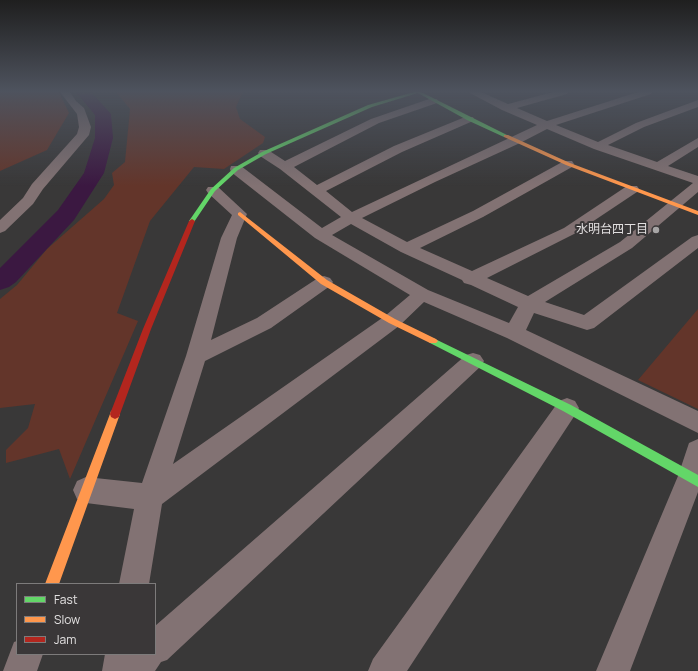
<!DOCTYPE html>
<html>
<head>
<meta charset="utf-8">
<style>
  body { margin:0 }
  #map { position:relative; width:698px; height:671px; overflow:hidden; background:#393838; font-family:Manrope,sans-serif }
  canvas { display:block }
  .legend { position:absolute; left:16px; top:583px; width:140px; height:72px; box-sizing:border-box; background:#3a3738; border:1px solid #7d7b7b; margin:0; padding:5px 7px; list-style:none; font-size:12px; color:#e2e0e0 }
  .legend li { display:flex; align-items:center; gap:8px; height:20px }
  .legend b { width:20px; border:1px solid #7d7b7b }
</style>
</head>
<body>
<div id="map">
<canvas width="698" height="671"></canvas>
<ul class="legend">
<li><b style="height:5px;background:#63d668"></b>Fast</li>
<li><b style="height:5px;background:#ff974d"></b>Slow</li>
<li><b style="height:5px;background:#b3261e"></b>Jam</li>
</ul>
</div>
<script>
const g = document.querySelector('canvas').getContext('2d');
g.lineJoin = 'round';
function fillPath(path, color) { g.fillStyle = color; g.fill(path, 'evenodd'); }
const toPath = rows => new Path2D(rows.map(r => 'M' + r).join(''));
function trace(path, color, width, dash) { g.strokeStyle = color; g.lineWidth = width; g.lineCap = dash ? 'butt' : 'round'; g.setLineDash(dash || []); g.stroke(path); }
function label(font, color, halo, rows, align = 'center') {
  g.font = font + ' Manrope,"Noto Sans JP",sans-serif'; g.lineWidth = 4; g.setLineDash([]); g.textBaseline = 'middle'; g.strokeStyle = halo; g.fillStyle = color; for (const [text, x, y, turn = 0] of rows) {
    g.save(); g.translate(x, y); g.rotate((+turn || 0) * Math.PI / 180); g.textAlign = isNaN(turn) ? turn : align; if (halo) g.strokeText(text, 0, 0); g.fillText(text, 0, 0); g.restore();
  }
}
const green = toPath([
  [0,92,59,92,69,113,47,150,0,171],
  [116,92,243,92,236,107,240,119,265,137,263,143,224,169,194,167,150,221,117,313,138,321,70,479,59,449,6,463,6,450,28,428,35,404,0,408,0,299,17,285,47,249,104,199,114,185,112,173,125,162,130,109],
  [698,309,698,409,638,380]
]);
const river = toPath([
  [76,92,91,92,111,114,113,138,104,173,74,220,16,282,9,287,0,290,0,268,58,210,84,173,95,138,95,115,76,92]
]);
const street = toPath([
  [60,92,70,92,76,101,84,108,91,127,89,135,43,189,33,204,5,231,0,233,0,220,23,198,32,184,77,134,79,127,77,114,60,92],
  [468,92,481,92,508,104,553,92,569,92,567,94,517,108,547,121,638,92,653,92,651,94,556,125,598,142,636,123,698,100,698,107,644,127,608,145,657,162,698,138,698,147,668,166,698,176,698,192,632,248,545,302,584,315,692,237,698,235,698,248,594,328,587,330,534,313,526,330,698,411,698,433,507,338,424,302,399,326,162,504,149,584,119,584,134,509,86,503,77,499,73,490,77,481,86,477,142,483,186,356,221,238,232,215,208,193,206,190,208,187,218,187,247,214,237,238,211,340,257,318,318,278,324,276,330,278,333,282,330,286,271,328,205,361,173,464,385,316,410,295,315,238,231,172,230,169,231,166,241,166,322,228,341,217,280,169,260,156,258,153,260,150,268,150,285,161,371,119,429,99,437,99,438,101,437,103,379,123,294,167,317,185,394,146,465,117,473,117,474,119,473,121,402,152,326,191,352,212,537,125,502,110,468,92],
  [547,129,594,149,693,183,620,242,528,296,487,278,574,234,637,192,639,189,637,186,627,186,564,228,472,271,420,248,483,217,572,167,574,164,572,161,564,161,473,211,407,242,362,218,435,182,520,143,547,129],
  [351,224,401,252,462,280,464,283,471,285,518,307,509,323,428,290,332,235,351,224],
  [473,353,480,355,484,361,480,367,167,660,161,662,155,671,102,671,105,654,155,654,155,626,466,355,473,353],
  [567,398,575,401,579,408,575,415,407,671,368,671,373,659,559,401,567,398],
  [698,439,698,492,630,671,596,671,678,476,689,443,698,439],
  [17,641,17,654,43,654,37,671,3,671,14,642,17,641]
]);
const fast = toPath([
  [414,92,421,92,509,136,504,137,467,120,418,93,372,107,266,154,238,170,215,191,194,222,192,223,189,221,211,189,234,168,262,152,368,105,414,92],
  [433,338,571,405,698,475,698,487,563,411,430,343,428,341,430,339,433,338]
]);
const slow = toPath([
  [504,135,508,135,570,163,698,211,698,215,566,165,504,137,504,135],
  [240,212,327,280,395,319,436,339,438,341,436,343,430,343,389,323,321,284,238,215,238,213,240,212],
  [115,409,119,411,120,414,59,584,45,584,110,414,111,411,115,409]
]);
const jam = toPath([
  [192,219,195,221,151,329,120,414,119,417,115,419,111,417,110,414,143,329,189,221,192,219]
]);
const markers = [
  [656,230,4,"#a7a5a5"]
];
const farPoinames = [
  ["水明台四丁目",648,230]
];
fillPath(green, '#63352a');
fillPath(river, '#3b1841');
fillPath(street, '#827273');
fillPath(fast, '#63d668');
fillPath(slow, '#ff974d');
fillPath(jam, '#b3261e');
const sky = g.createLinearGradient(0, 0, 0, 186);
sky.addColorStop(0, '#1f1f1f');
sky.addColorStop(0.49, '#4e535e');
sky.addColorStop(1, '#4e535e00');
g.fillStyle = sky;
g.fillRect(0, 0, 698, 186);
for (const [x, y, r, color] of markers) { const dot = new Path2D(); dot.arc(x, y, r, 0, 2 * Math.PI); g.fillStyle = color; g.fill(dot); trace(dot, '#3a3738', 1.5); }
label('12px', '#e2e0e0', '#3a3738', farPoinames, 'right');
</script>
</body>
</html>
